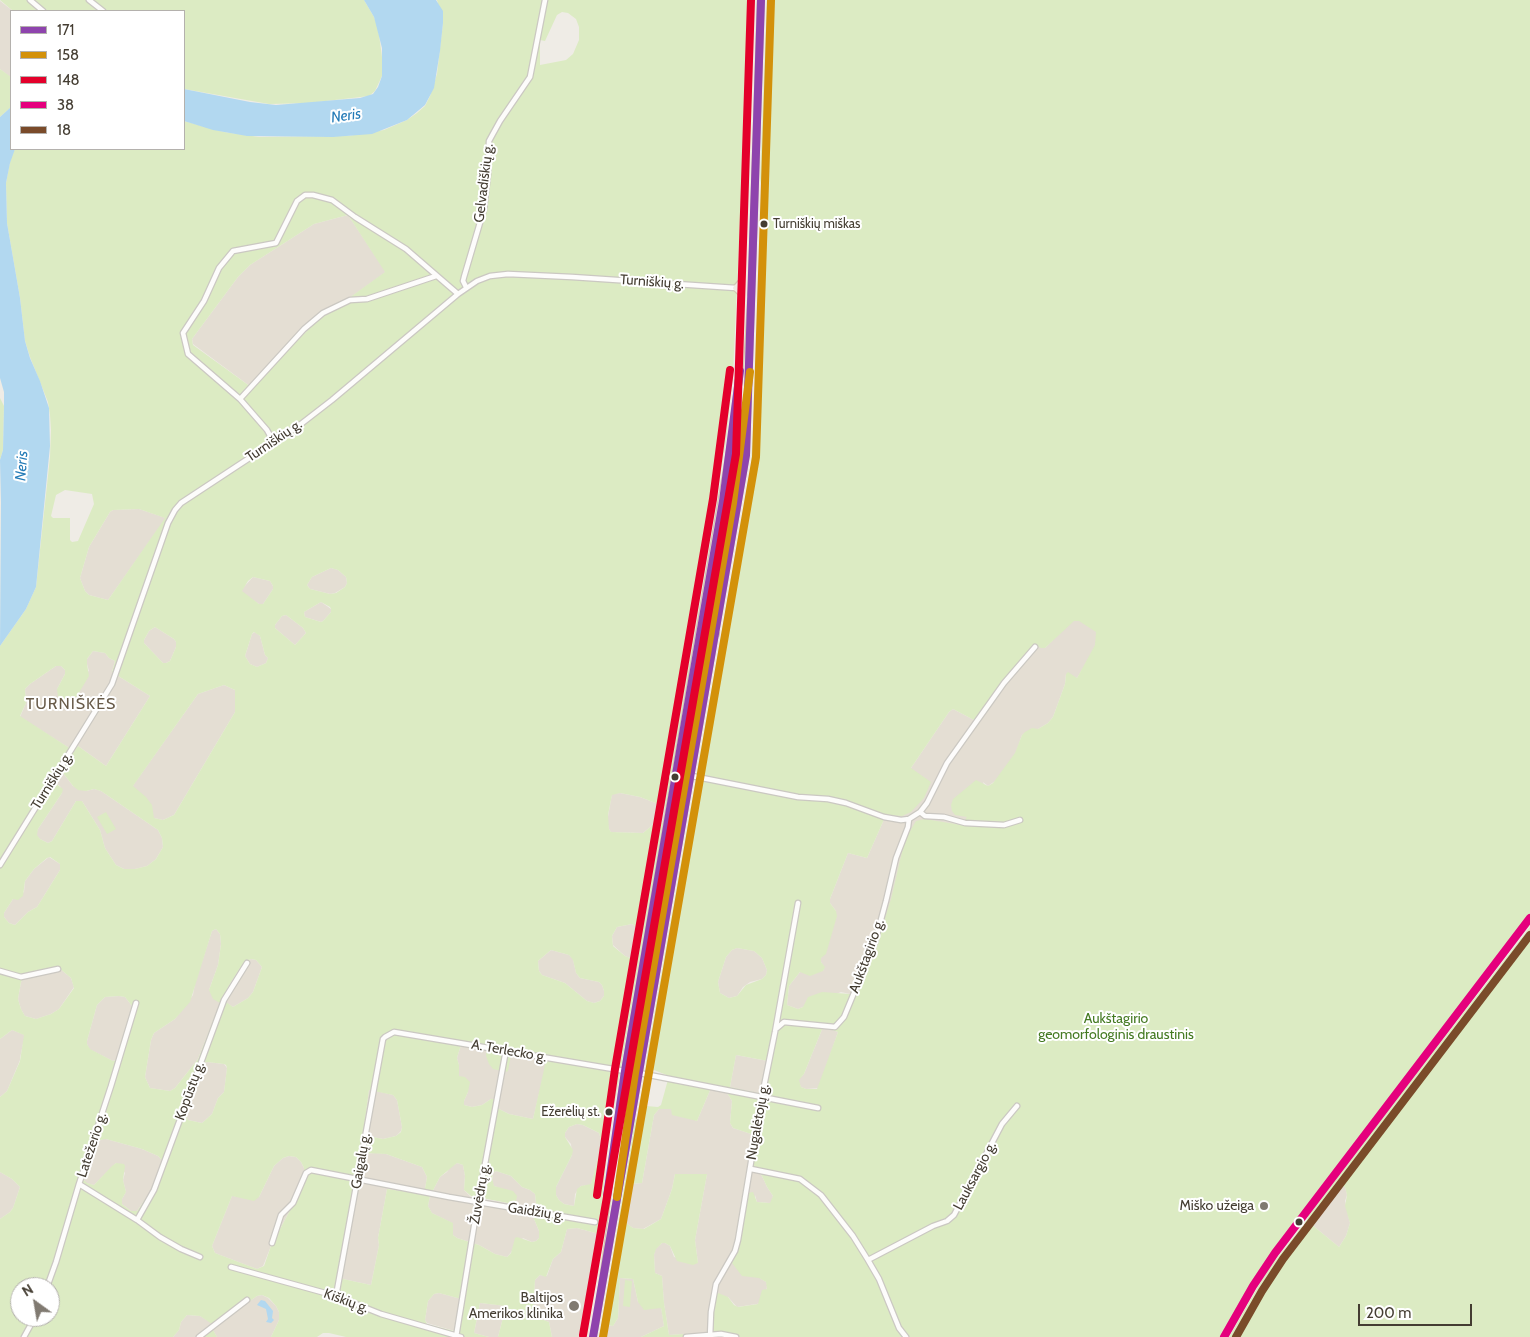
<!DOCTYPE html>
<html>
<head>
<meta charset="utf-8">
<style>
  body { margin:0 }
  #map { position:relative; width:1530px; height:1337px; overflow:hidden; background:#efece6; font-family:Cabin,sans-serif }
  canvas { display:block }
  .legend { position:absolute; left:10px; top:10px; width:175px; height:140px; box-sizing:border-box; background:#fff; border:1px solid #b4b1ad; margin:0; padding:6px 9px; list-style:none; font-size:15px; color:#443d32 }
  .legend li { display:flex; align-items:center; gap:10px; height:25px }
  .legend b { width:25px; border:1px solid #b4b1ad }
  .north { position:absolute; left:10px; top:1277px; width:50px; height:50px; box-sizing:border-box; background:#fff; border:1px solid #b4b1ad; border-radius:50%; rotate:328deg; font-size:14px; font-weight:700; line-height:20px; text-align:center; color:#443d32 }
  .north::after { content:''; display:block; margin:auto; width:18px; height:22px; background:#807a71; clip-path:polygon(50% 0,100% 100%,50% 72%,0 100%) }
  .scale { position:absolute; left:1358px; top:1304px; width:114px; height:22px; box-sizing:border-box; border:2px solid #443d32; border-top:0; padding-left:6px; font-size:15px; line-height:18px; white-space:nowrap; color:#443d32; -webkit-text-stroke:4px #fff; paint-order:stroke }
</style>
</head>
<body>
<div id="map">
<canvas width="1530" height="1337"></canvas>
<ul class="legend">
<li><b style="height:6px;background:#8e44ad"></b>171</li>
<li><b style="height:6px;background:#d3910a"></b>158</li>
<li><b style="height:6px;background:#e4002b"></b>148</li>
<li><b style="height:6px;background:#e5007d"></b>38</li>
<li><b style="height:6px;background:#7a4b2a"></b>18</li>
</ul>
<div class="north">N</div>
<div class="scale">200 m</div>
</div>
<script>
const g = document.querySelector('canvas').getContext('2d');
g.lineJoin = 'round';
function fillPath(path, color) { g.fillStyle = color; g.fill(path, 'evenodd'); }
const toPath = rows => new Path2D(rows.map(r => 'M' + r).join(''));
function trace(path, color, width, dash) { g.strokeStyle = color; g.lineWidth = width; g.lineCap = dash ? 'butt' : 'round'; g.setLineDash(dash || []); g.stroke(path); }
function label(font, color, halo, rows, align = 'center') {
  g.font = font + ' Cabin,sans-serif'; g.lineWidth = 4; g.setLineDash([]); g.textBaseline = 'middle'; g.strokeStyle = halo; g.fillStyle = color; for (const [text, x, y, turn = 0] of rows) {
    g.save(); g.translate(x, y); g.rotate((+turn || 0) * Math.PI / 180); g.textAlign = isNaN(turn) ? turn : align; if (halo) g.strokeText(text, 0, 0); g.fillText(text, 0, 0); g.restore();
  }
}
const residential = toPath([
  [0,1,13,11,11,11,10,77,0,69],
  [348,215,386,272,316,322,251,387,193,344,192,339,238,277,250,265,314,224],
  [139,509,166,518,108,600,89,595,85,591,80,578,89,547,110,512,113,510],
  [331,568,338,570,346,577,347,583,345,587,335,593,330,594,310,589,307,585,312,577],
  [253,577,270,581,273,586,273,589,263,604,259,604,242,593,242,589],
  [321,602,331,609,331,612,323,621,321,622,305,617,304,612],
  [286,615,303,628,306,633,295,645,275,628,275,625,282,616],
  [1077,620,1086,622,1096,631,1097,635,1095,649,1077,678,1066,674,1065,684,1053,717,1048,723,1038,729,1032,729,1022,735,1015,755,998,779,988,786,983,782,996,820,909,904,859,991,850,994,841,992,798,1009,787,1005,789,986,800,972,823,971,824,967,821,962,821,958,836,911,830,903,830,899,848,853,867,858,886,815,911,768,949,712,953,709,974,720,1008,675,1033,646,1035,645,1045,648,1070,622],
  [155,627,174,639,176,642,176,647,170,661,166,663,163,663,144,643,144,640,149,631],
  [255,632,260,636,265,655,268,658,266,663,257,667,250,664,245,656,252,634],
  [93,651,105,653,109,658,115,661,112,672,150,696,106,766,78,746,74,751,20,717,26,703,25,689,30,684,56,666,61,666,65,670,65,674,57,689,89,671,87,664,87,659],
  [224,685,235,690,235,712,174,815,163,820,154,818,132,787,198,694],
  [63,773,73,786,86,791,94,789,101,791,158,830,162,838,163,847,156,859,147,866,135,869,124,869,116,865,105,848,100,830,82,801,76,801,52,841,48,843,40,839,36,835,38,829,62,793,60,786,55,783],
  [620,793,640,797,666,807,664,823,656,822,643,833,611,832,609,829,607,822,612,794],
  [49,857,60,864,60,870,37,907,28,912,15,925,9,923,4,917,4,913,13,899,24,892,25,881,34,869],
  [632,924,638,928,640,935,635,957,630,958,625,956,613,945,612,936,617,927],
  [216,929,220,934,221,944,218,965,209,990,220,1003,198,1059,175,1088,170,1091,150,1088,145,1077,151,1040,154,1033,175,1019,193,995,195,983,212,931],
  [737,948,754,951,762,958,767,970,766,975,762,979,750,982,743,987,737,996,729,998,720,993,718,982,726,957,732,950],
  [551,950,569,955,573,959,576,973,580,978,599,982,602,985,604,991,604,996,600,1001,594,1003,587,1001,565,983,542,975,539,971,538,961],
  [251,959,256,960,262,967,253,992,248,998,233,1007,225,1002,229,997,227,992,228,987,240,968,246,961],
  [59,968,71,978,74,987,59,1009,51,1014,36,1019,25,1016,21,1009,18,999,21,982,26,974],
  [119,996,125,997,132,1006,116,1060,113,1061,89,1049,87,1044,87,1041,97,1005,105,997],
  [823,1027,838,1032,819,1088,806,1089,801,1087,798,1080,804,1074],
  [12,1030,25,1035,20,1058,20,1060,7,1091,0,1097,0,1039],
  [464,1041,548,1056,533,1119,509,1114,499,1109,498,1100,491,1099,482,1105,472,1107,464,1105,464,1101,468,1092,459,1076,459,1065,457,1058,460,1048],
  [736,1055,768,1061,761,1091,758,1093,730,1087],
  [207,1062,224,1064,227,1068,224,1092,218,1098,212,1114,202,1123,188,1120,184,1113,200,1063],
  [711,1088,727,1093,729,1096,732,1101,730,1123,733,1128,751,1134,756,1139,757,1144,753,1165,762,1176,767,1187,773,1196,772,1202,770,1203,757,1202,755,1195,752,1273,766,1282,767,1285,766,1301,763,1303,737,1307,728,1297,709,1337,688,1337,683,1334,669,1335,664,1303,662,1276,655,1273,654,1255,655,1249,662,1243,665,1243,670,1246,674,1257,698,1263,695,1240,707,1174,675,1174,672,1189,661,1219,643,1229,633,1228,622,1220,629,1184,642,1183,654,1115,659,1109,672,1109,697,1121],
  [369,1089,393,1095,397,1100,402,1127,401,1131,396,1136,383,1139,363,1135],
  [577,1124,583,1125,599,1133,602,1143,591,1185,581,1186,575,1194,574,1206,564,1204,559,1200,556,1195,556,1187,572,1155,571,1144,565,1137,565,1133,569,1127],
  [103,1139,106,1139,142,1149,158,1156,161,1159,162,1162,152,1189,137,1211,131,1211,122,1204,122,1199,126,1192,123,1180,125,1173,116,1163,94,1185,86,1183,84,1180,84,1174,97,1142],
  [375,1153,386,1154,422,1167,427,1177,424,1194,387,1189,378,1238,379,1245,371,1285,343,1279,338,1274,362,1154],
  [289,1156,296,1157,301,1162,304,1168,304,1184,271,1246,263,1266,257,1269,215,1253,212,1246,232,1196,259,1197,274,1166,283,1158],
  [457,1163,463,1165,465,1176,464,1190,471,1197,513,1204,500,1188,494,1186,492,1182,493,1173,496,1171,511,1176,522,1187,530,1190,535,1194,536,1204,534,1219,539,1231,539,1238,536,1241,532,1242,523,1238,507,1257,495,1254,479,1245,457,1238,453,1235,452,1223,432,1213,428,1206,430,1196,440,1177,447,1172,450,1167],
  [0,1172,12,1179,20,1187,13,1208,10,1212,0,1219],
  [1342,1186,1345,1187,1347,1195,1345,1201,1350,1223,1346,1236,1339,1247,1311,1224],
  [577,1228,599,1234,584,1337,552,1337,549,1322,533,1316,535,1280,540,1275,547,1276,553,1259,561,1252,567,1229],
  [620,1278,633,1279,638,1302,661,1307,664,1326,641,1337,599,1337,602,1324,613,1326,618,1318],
  [439,1293,465,1300,458,1332,427,1323,425,1320,428,1301,434,1294],
  [262,1295,268,1298,276,1306,279,1312,279,1320,271,1337,217,1337,213,1330,214,1327,257,1296],
  [480,1303,506,1306,498,1337,489,1337,474,1333],
  [187,1315,200,1316,209,1321,212,1324,206,1334,202,1337,173,1337,179,1330,181,1322]
]);
const green = toPath([
  [0,0,364,0,374,17,378,27,382,57,382,76,375,91,369,96,309,103,269,104,184,89,184,11,13,11],
  [437,0,750,0,733,374,726,441,666,807,640,797,620,793,612,795,608,815,609,829,611,832,643,833,656,822,664,823,614,1107,611,1112,599,1234,577,1228,567,1229,561,1252,553,1259,546,1277,540,1275,535,1280,533,1316,549,1322,552,1337,498,1337,506,1306,480,1303,474,1333,489,1337,346,1337,329,1333,323,1333,317,1337,271,1337,279,1320,279,1312,276,1306,269,1298,262,1295,257,1296,214,1327,213,1330,217,1337,202,1337,206,1334,212,1324,200,1316,187,1315,181,1322,179,1330,173,1337,0,1337,0,1219,10,1212,13,1208,20,1187,12,1179,0,1172,0,1097,7,1091,20,1061,24,1035,12,1030,0,1039,0,646,26,609,36,587,50,457,51,430,50,415,48,402,30,357,25,341,20,298,7,223,6,183,11,157,15,149,184,149,184,121,224,132,259,137,348,136,384,130,407,120,417,113,425,106,430,96,437,74,443,23],
  [562,12,568,13,576,19,579,27,579,40,573,54,566,60,540,65,540,40,545,41,557,15],
  [348,215,385,272,316,322,251,387,193,345,192,339,238,277,250,265,314,224],
  [65,490,92,494,94,504,78,541,72,542,70,540,70,518,53,518,51,516,56,495],
  [139,509,165,518,108,600,89,595,85,591,80,578,89,547,110,512,113,510],
  [331,568,338,570,346,577,347,583,345,587,336,593,330,594,310,589,307,585,312,577],
  [253,577,270,581,273,586,273,589,263,604,259,604,242,591,248,581],
  [321,602,330,607,331,609,331,612,323,621,321,622,305,617,304,612],
  [286,615,303,628,306,633,295,645,275,628,275,625,282,616],
  [155,627,174,639,176,642,176,647,170,661,166,663,163,663,144,643,144,640,149,631],
  [254,632,260,636,265,655,268,658,266,663,257,667,250,664,245,656,252,634],
  [93,651,105,653,109,658,115,661,112,672,150,696,106,766,78,746,74,751,20,716,26,703,25,689,30,684,56,666,61,666,65,670,65,674,57,689,58,697,63,701,69,702,77,696,89,676,87,664,87,659],
  [224,685,235,690,235,712,174,815,163,820,154,818,152,805,146,797,133,786,198,694],
  [63,773,73,786,78,790,86,791,94,789,101,791,158,830,162,838,163,847,156,859,147,866,135,869,124,869,116,865,105,848,100,830,82,801,76,801,52,841,48,843,40,839,37,835,38,829,62,793,63,789,55,783],
  [50,857,60,864,60,870,37,907,28,912,15,925,9,923,4,917,4,913,13,899,18,900,23,896,25,881,34,869,47,858],
  [632,924,638,928,640,935,634,957,630,958,625,956,613,946,612,936,617,927],
  [216,929,220,934,221,944,218,965,209,990,213,999,220,1003,198,1059,175,1088,170,1091,150,1088,145,1077,151,1040,154,1033,175,1019,190,1002,212,931],
  [551,950,569,955,573,960,576,973,580,978,599,982,602,985,604,991,604,996,600,1001,594,1003,587,1001,565,983,542,975,539,971,538,961],
  [251,959,256,960,262,967,253,992,248,998,233,1007,226,1002,229,997,227,992,228,987,240,968,246,961],
  [59,968,71,978,74,988,59,1009,51,1014,36,1019,25,1016,21,1009,18,999,21,982,26,974],
  [119,996,125,997,132,1006,116,1060,113,1061,90,1049,87,1044,87,1041,97,1005,105,997],
  [465,1041,487,1045,486,1056,489,1064,493,1069,506,1072,508,1071,512,1050,547,1056,533,1119,509,1114,499,1109,498,1099,491,1099,482,1105,472,1107,464,1105,464,1101,468,1092,470,1082,465,1077,459,1076,459,1065,457,1058,460,1048],
  [207,1062,224,1064,226,1065,227,1068,224,1092,218,1098,212,1114,202,1123,188,1120,184,1113,200,1063],
  [369,1090,393,1095,397,1100,402,1127,401,1132,396,1136,383,1139,363,1135],
  [577,1124,583,1125,599,1133,602,1143,591,1184,581,1186,577,1189,574,1206,564,1204,559,1200,556,1195,556,1187,572,1155,573,1150,565,1137,565,1133,569,1127],
  [106,1139,142,1149,158,1156,161,1159,162,1162,152,1189,137,1211,131,1211,122,1204,122,1199,126,1192,123,1180,125,1166,124,1164,116,1163,112,1166,94,1185,87,1183,84,1180,84,1174,97,1142,100,1140],
  [366,1153,386,1154,422,1167,427,1177,424,1194,387,1189,378,1238,379,1245,371,1285,343,1279,338,1273,361,1154],
  [289,1156,296,1157,301,1162,304,1168,304,1184,271,1246,264,1266,257,1269,215,1253,212,1246,232,1196,254,1201,259,1197,274,1166,283,1158],
  [457,1163,463,1165,465,1176,464,1190,471,1196,513,1204,516,1201,517,1196,513,1191,494,1186,492,1178,493,1173,496,1171,511,1176,522,1187,530,1190,535,1194,536,1204,534,1219,539,1231,539,1238,536,1241,532,1242,517,1237,515,1238,511,1253,507,1257,495,1254,479,1245,457,1238,453,1235,453,1223,432,1213,428,1206,430,1196,440,1177],
  [20,1287,50,1287,50,1317,20,1317],
  [439,1293,465,1300,458,1332,427,1324,425,1320,428,1301,434,1294],
  [767,0,1530,0,1530,913,1268,1257,1221,1337,709,1337,710,1310,718,1293,728,1297,734,1305,738,1307,758,1304,762,1290,767,1289,766,1282,759,1278,742,1276,732,1263,738,1248,748,1193,753,1192,757,1202,770,1203,773,1196,767,1187,762,1176,753,1165,757,1144,756,1139,751,1134,733,1128,730,1123,732,1101,729,1096,727,1093,711,1088,697,1121,672,1115,671,1109,659,1109,654,1115,642,1183,629,1184,622,1220,633,1228,644,1229,661,1219,672,1189,675,1174,707,1174,695,1240,698,1263,693,1265,677,1261,670,1246,665,1243,662,1243,656,1249,654,1255,655,1273,662,1276,664,1303,669,1335,683,1334,688,1337,641,1337,664,1326,661,1308,644,1310,638,1302,633,1279,620,1278,618,1318,613,1326,602,1324,635,1120,643,1108,646,1106,658,1107,661,1105,669,1076,649,1068,646,1062,751,465,760,295,758,283,760,232,763,207,762,191,760,178],
  [1074,621,1079,621,1096,632,1095,645,1077,678,1068,672,1066,674,1065,684,1053,717,1048,723,1038,729,1032,728,1025,732,1022,735,1015,753,993,783,988,786,976,780,953,799,951,805,952,811,955,815,967,817,961,825,925,819,916,821,907,836,902,852,891,899,871,960,859,991,850,994,822,992,808,997,803,1007,798,1009,787,1005,789,986,800,972,810,976,823,971,825,967,821,962,821,958,826,954,837,916,836,911,830,903,830,899,848,853,867,858,886,815,902,816,911,812,924,798,931,782,911,768,949,712,953,709,974,720,1008,675,1033,646,1035,645,1041,648,1045,648],
  [737,948,754,951,762,958,767,970,766,975,762,979,746,985,737,996,729,998,720,993,718,982,726,957,732,950],
  [823,1027,838,1032,817,1089,806,1089,801,1087,799,1080,804,1074],
  [736,1055,768,1061,761,1091,758,1093,730,1087],
  [0,69,11,77,11,107,0,117],
  [0,398,4,406,3,450,0,460],
  [106,812,116,829,107,834,97,817],
  [1530,927,1530,1337,1229,1337,1267,1271,1307,1220,1310,1211],
  [1342,1186,1345,1187,1347,1195,1345,1206,1350,1223,1346,1236,1339,1247,1311,1224],
  [625,1280,632,1281,630,1307,623,1306]
]);
const water = toPath([
  [364,0,436,0,443,11,443,23,440,51,434,88,425,105,407,120,372,134,333,137,247,136,213,130,184,121,184,89,250,102,276,105,360,98,373,94,378,87,382,76,382,48,374,17],
  [11,107,11,149,15,149,10,163,6,183,7,223,20,298,25,341,30,358,40,381,49,408,50,446,36,587,26,609,0,646,1,502,0,460,3,450,4,406,4,392,0,378,0,117],
  [261,1300,265,1301,273,1311,272,1318,274,1320,271,1323,266,1322,268,1319,266,1309,257,1305]
]);
const minor = toPath([
  [30,0,43,11],
  [89,0,103,11],
  [466,287,463,281,464,277,484,209,488,174,489,141,500,121,530,77,545,0],
  [240,399,304,329,323,313,350,300,367,299,436,276],
  [274,443,267,430,240,399,188,354,183,333,204,301,219,268,233,251,276,243,297,201,305,195,313,195,332,200,355,217,406,249,458,294],
  [692,776,798,797,828,799,846,803,884,817,901,820,909,819,920,812,927,803,947,763,1004,683,1035,647],
  [920,812,925,816,944,817,965,823,1004,825,1020,820],
  [0,865,112,684,168,523,175,510,181,503,301,424,332,400,458,294,477,281,490,276,508,274,572,277,736,288],
  [0,971,21,977,58,969],
  [777,1028,784,1022,835,1027,844,1017,875,942,886,901,896,858,908,827,909,819],
  [639,1073,818,1108],
  [751,1169,800,1179,821,1195,853,1236,868,1260,879,1279,899,1328,906,1337],
  [79,1184,137,1220,160,1237,181,1249,200,1257],
  [137,1220,154,1190,224,1000,247,963],
  [272,1243,281,1215,293,1203,306,1173,311,1170,449,1197,595,1222],
  [868,1260,933,1226,947,1221,954,1215,1002,1124,1017,1106],
  [231,1267,336,1296,381,1314,461,1337],
  [47,1287,56,1262,79,1184,111,1086,136,1003],
  [336,1296,383,1039,385,1037,394,1032,625,1071],
  [24,1337,35,1317],
  [199,1337,247,1300],
  [456,1337,478,1202,506,1050],
  [686,1337,721,1334,736,1337],
  [710,1337,711,1312,716,1284,735,1251,738,1240,762,1096,775,1032,798,903]
]);
const major = toPath([
  [745,297,736,288,745,278],
  [701,631,716,634],
  [625,1071,639,1073],
  [588,1337,625,1071,732,438,740,368,745,287,754,0],
  [593,1337,746,455,761,0],
  [1224,1337,1253,1286,1275,1253,1530,918]
]);
const bus1 = toPath([
  [607,1196,625,1071,723,501,740,371],
  [593,1337,746,455,761,0]
]);
const bus2 = toPath([
  [617,1197,635,1073,733,503,750,372],
  [603,1337,756,457,771,0]
]);
const bus3 = toPath([
  [597,1195,615,1069,713,499,730,370],
  [583,1335,736,454,751,0]
]);
const bus4 = toPath([
  [1224,1337,1253,1286,1275,1253,1530,918]
]);
const bus5 = toPath([
  [1236,1337,1262,1291,1283,1259,1530,935]
]);
const markers = [
  [764,224,4.5,"#443d32"],
  [675,777,4.5,"#443d32"],
  [609,1112,4.5,"#443d32"],
  [1264,1206,5,"#807a71"],
  [1299,1222,4.5,"#443d32"],
  [574,1306,6,"#807a71"]
];
const busNames = [
  ["Turniškių miškas",773,224],
  ["Ežerėlių st.",600,1112,"right"]
];
const streetNames = [
  ["Gelvadiškių g.",484,183,-83],
  ["Turniškių g.",652,282,4],
  ["Turniškių g.",274,441,-34],
  ["Turniškių g.",52,781,-58],
  ["Aukštagirio g.",867,956,-70],
  ["A. Terlecko g.",509,1051,10],
  ["Kopūstų g.",190,1091,-70],
  ["Nugalėtojų g.",758,1122,-80],
  ["Latežerio g.",92,1145,-72],
  ["Gaigalų g.",361,1161,-80],
  ["Lauksargio g.",975,1176,-62],
  ["Žuvėdrų g.",480,1194,-80],
  ["Gaidžių g.",536,1212,9],
  ["Kiškių g.",346,1301,20]
];
const parkNames = [
  ["Aukštagirio",1116,1019],
  ["geomorfologinis draustinis",1116,1035]
];
const poiNames = [
  ["Miško užeiga",1254,1206],
  ["Baltijos",563,1298],
  ["Amerikos klinika",563,1314]
];
const waterNames = [
  ["Neris",346,116,-8],
  ["Neris",22,466,-86]
];
const quarterNames = [
  ["TURNIŠKĖS",71,704]
];
fillPath(residential, '#e4ded3');
fillPath(green, '#dcebc3');
fillPath(water, '#b2d8f0');
trace(minor, '#cbc8c2', 7);
trace(major, '#d2c8b2', 8);
trace(minor, '#fdfcfb', 4.5);
trace(major, '#f0ece2', 5.5);
trace(bus1, '#8e44ad', 8);
trace(bus2, '#d3910a', 8);
trace(bus3, '#e4002b', 8);
trace(bus4, '#e5007d', 8);
trace(bus5, '#7a4b2a', 8);
for (const [x, y, r, color] of markers) { const dot = new Path2D(); dot.arc(x, y, r, 0, 2 * Math.PI); g.fillStyle = color; g.fill(dot); trace(dot, '#fff', 2); }
label('13px', '#443d32', '#fff', busNames, 'left');
label('14px', '#443d32', '#fff', streetNames);
label('14px', '#447a22', '#fff', parkNames);
label('14px', '#443d32', '#fff', poiNames, 'right');
label('italic 15px', '#247bb7', '#fff', waterNames);
g.letterSpacing = '1px';
label('16px', '#685b49', '#fff', quarterNames);
g.letterSpacing = '0px';
</script>
</body>
</html>
